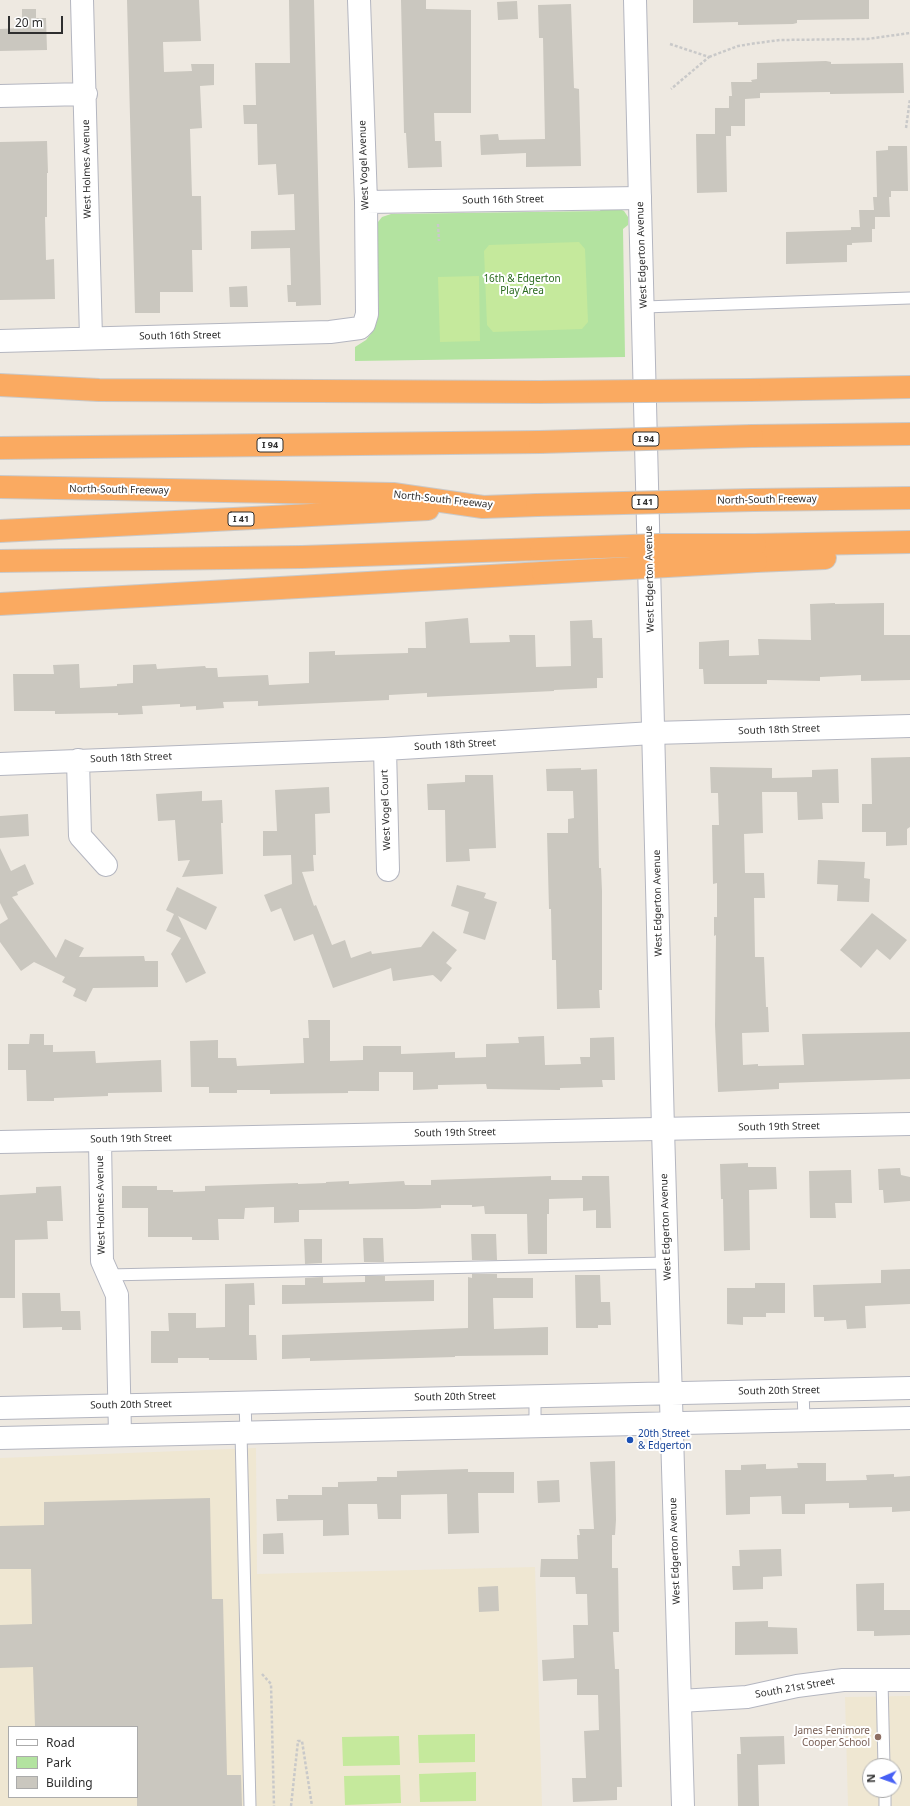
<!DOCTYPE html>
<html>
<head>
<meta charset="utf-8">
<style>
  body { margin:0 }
  #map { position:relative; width:910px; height:1806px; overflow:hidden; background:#eee9e1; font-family:"Noto Sans",sans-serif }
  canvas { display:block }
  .legend { position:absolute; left:8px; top:1726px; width:130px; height:72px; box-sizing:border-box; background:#fff; border:1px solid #ababab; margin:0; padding:5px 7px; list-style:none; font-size:12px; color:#2e2e2e }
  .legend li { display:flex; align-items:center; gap:8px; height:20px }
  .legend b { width:20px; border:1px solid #ababab }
  .north { position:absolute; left:862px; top:1758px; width:40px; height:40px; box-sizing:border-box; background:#fff; border:1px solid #ababab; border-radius:50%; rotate:268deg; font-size:11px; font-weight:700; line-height:16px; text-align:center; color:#2e2e2e }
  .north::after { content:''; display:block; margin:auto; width:14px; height:18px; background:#4760f5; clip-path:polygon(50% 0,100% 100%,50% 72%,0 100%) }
  .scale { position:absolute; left:8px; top:16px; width:55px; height:18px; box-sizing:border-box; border:2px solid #2e2e2e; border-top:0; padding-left:5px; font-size:12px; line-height:14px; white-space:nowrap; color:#2e2e2e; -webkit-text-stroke:3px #fff; paint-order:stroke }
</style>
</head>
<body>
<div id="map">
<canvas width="910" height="1806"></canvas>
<ul class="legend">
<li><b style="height:5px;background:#fff"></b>Road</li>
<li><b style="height:11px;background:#b3e3a0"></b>Park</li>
<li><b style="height:11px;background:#cac7bf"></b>Building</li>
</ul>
<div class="north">N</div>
<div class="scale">20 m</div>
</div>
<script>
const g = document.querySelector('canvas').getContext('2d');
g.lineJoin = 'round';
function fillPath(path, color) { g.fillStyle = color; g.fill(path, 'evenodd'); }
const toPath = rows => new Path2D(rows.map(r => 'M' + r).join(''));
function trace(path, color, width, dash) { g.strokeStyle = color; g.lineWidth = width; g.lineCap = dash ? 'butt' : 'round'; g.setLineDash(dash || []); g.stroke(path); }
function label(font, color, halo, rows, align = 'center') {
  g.font = font + ' "Noto Sans",sans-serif'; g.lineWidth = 4; g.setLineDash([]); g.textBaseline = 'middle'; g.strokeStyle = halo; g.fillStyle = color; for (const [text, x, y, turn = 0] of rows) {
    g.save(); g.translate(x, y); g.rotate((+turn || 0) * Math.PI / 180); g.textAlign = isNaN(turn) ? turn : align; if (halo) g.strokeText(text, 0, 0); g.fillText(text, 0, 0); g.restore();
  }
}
const education = toPath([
  [256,1448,257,1574,535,1567,542,1806,0,1806,0,1458],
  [9,1727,137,1727,137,1797,9,1797],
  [910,1696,910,1806,848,1806,845,1697],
  [870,1766,894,1766,894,1790,870,1790]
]);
const green = toPath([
  [602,206,618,208,624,211,628,217,628,225,623,229,625,357,355,361,355,347,366,340,373,331,379,310,375,228,378,222,382,217,391,214,600,211]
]);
const pitch = toPath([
  [579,242,585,249,588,322,582,329,493,332,487,325,484,251,489,245],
  [479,276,480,341,440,342,438,277],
  [475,1734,475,1762,419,1763,418,1735],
  [399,1736,400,1765,343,1766,342,1737],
  [476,1772,476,1801,420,1802,419,1774],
  [400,1775,401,1803,345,1805,344,1776]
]);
const building = toPath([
  [127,0,199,0,201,41,163,42,164,72,192,71,191,64,214,64,214,85,200,86,202,128,190,129,192,196,201,196,202,250,192,250,193,292,160,292,160,313,135,313],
  [289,0,314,0,321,305,296,306,296,302,288,302,287,285,291,285,290,248,251,249,251,231,295,230,294,194,278,195,276,164,258,165,257,124,244,124,243,105,256,105,255,63,290,63],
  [401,0,426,0,426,9,471,10,471,113,434,113,435,141,441,141,442,167,408,168,406,133,404,133],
  [693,0,869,0,869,19,797,20,797,23,793,24,738,25,738,22,693,23],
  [517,1,518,19,498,20,497,2],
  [571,4,574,88,579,89,581,166,526,167,526,153,481,155,480,135,498,134,499,140,545,139,543,38,539,38,538,5],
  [22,9,36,9,36,18,46,18,47,50,0,51,0,29,22,28],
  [826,61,831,62,831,64,903,63,904,93,830,94,830,92,760,93,760,98,745,99,745,126,731,126,731,136,726,136,727,192,697,193,696,134,715,134,715,108,729,108,729,96,732,96,731,82,752,82,751,80,757,79,757,63],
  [47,141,48,173,47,173,47,217,45,217,46,260,54,259,55,299,0,300,0,142],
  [888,146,907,146,908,191,891,191,891,197,889,197,890,217,875,217,875,229,872,229,872,242,852,243,852,245,847,245,847,262,786,264,786,232,851,230,851,227,860,227,859,210,874,210,873,197,877,197,876,151,888,150],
  [247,286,248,307,230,307,229,287],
  [835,603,835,604,884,603,884,635,910,635,910,680,861,681,861,675,820,677,820,681,767,680,767,684,704,684,703,669,699,669,699,642,729,640,729,656,759,655,758,639,811,640,810,604],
  [468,618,470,643,510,642,509,635,535,635,536,667,571,666,570,621,592,620,593,638,602,638,603,678,597,678,597,688,554,690,554,691,427,697,427,693,389,695,389,700,258,706,258,701,223,702,224,708,196,710,196,706,180,707,180,704,142,706,143,714,118,715,118,713,55,714,55,711,14,711,13,674,54,674,53,665,79,664,80,688,117,686,117,684,133,683,133,665,156,664,157,669,205,666,206,668,217,668,218,677,268,675,269,685,309,683,309,652,335,651,335,655,408,653,408,648,426,648,425,622],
  [910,757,910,827,907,829,907,845,886,846,886,832,862,832,862,804,872,804,871,758],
  [710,767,772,768,772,778,812,777,812,770,838,769,839,803,822,803,823,819,798,820,797,792,762,792,763,833,744,834,745,873,764,873,765,898,754,898,755,957,764,957,766,1007,768,1007,769,1032,742,1033,743,1065,758,1064,758,1066,804,1065,802,1034,910,1032,910,1079,779,1083,779,1089,718,1092,715,1025,716,935,714,936,714,917,717,917,717,883,713,884,712,825,719,825,718,793,711,793],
  [581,768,581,770,597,769,599,868,601,868,602,891,602,990,599,990,600,1008,557,1009,556,960,552,960,551,909,549,909,547,833,568,833,568,819,574,818,573,791,547,791,546,769],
  [465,775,493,775,496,848,469,849,470,861,446,862,445,810,428,810,427,784,465,782],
  [329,787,330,813,315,814,316,855,313,855,314,871,302,872,314,906,316,905,332,945,345,940,351,958,371,951,372,954,421,947,433,931,457,950,446,963,452,968,441,982,433,975,393,981,391,968,333,988,313,934,294,941,281,908,271,912,264,895,292,884,291,855,263,856,263,831,277,831,275,790],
  [202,791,202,801,222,800,223,823,221,823,223,874,182,877,190,860,178,861,175,820,158,821,156,794],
  [28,814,29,836,0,838,0,816],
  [0,848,11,871,25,864,34,884,17,892,18,895,12,897,56,958,65,939,84,948,79,957,144,956,145,961,158,961,158,987,93,988,86,1002,73,996,76,989,62,982,65,977,34,962,21,971,0,942,0,924,8,919,0,903],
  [818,860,865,862,864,878,870,879,869,902,837,901,838,885,817,884],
  [457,885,486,893,484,898,497,902,485,940,463,933,469,912,451,906],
  [177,887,217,907,206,930,178,916,206,973,186,983,171,954,181,938,166,931,174,914,166,910],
  [872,913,907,940,890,960,877,949,861,968,840,950],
  [308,1020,330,1020,330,1061,363,1060,363,1046,401,1046,401,1054,455,1052,455,1058,486,1057,486,1044,519,1043,518,1037,544,1036,545,1065,581,1064,580,1057,590,1057,590,1038,614,1037,615,1080,602,1080,603,1087,560,1088,560,1090,487,1089,486,1084,438,1085,438,1089,413,1090,413,1072,379,1072,379,1091,348,1091,348,1093,270,1094,270,1090,237,1090,237,1093,209,1093,209,1087,191,1087,190,1041,218,1040,218,1058,236,1058,237,1066,304,1063,303,1038,309,1038],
  [30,1034,44,1034,44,1045,53,1045,53,1052,95,1051,96,1063,161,1060,162,1092,108,1093,108,1096,54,1098,54,1101,27,1101,26,1070,8,1070,8,1044,29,1044],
  [748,1163,748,1167,776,1167,777,1189,749,1190,750,1250,724,1251,723,1199,721,1199,720,1164],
  [900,1168,901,1175,910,1177,910,1201,884,1203,883,1190,879,1190,878,1169],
  [851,1170,852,1203,835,1203,836,1218,810,1218,809,1171],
  [551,1176,551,1180,582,1180,582,1176,609,1176,611,1228,596,1228,596,1210,583,1211,583,1198,549,1199,549,1214,547,1214,547,1254,528,1254,527,1214,485,1214,484,1206,472,1207,472,1205,441,1205,441,1208,416,1209,299,1210,299,1222,274,1223,274,1207,245,1208,244,1219,218,1219,219,1240,192,1240,192,1237,148,1237,148,1208,122,1208,122,1186,157,1186,157,1190,173,1190,173,1192,205,1191,205,1186,298,1183,298,1184,326,1183,326,1182,349,1181,349,1184,404,1181,405,1185,431,1185,431,1180],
  [61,1186,63,1221,47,1221,48,1239,15,1240,15,1298,0,1298,0,1195,36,1193,36,1187],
  [471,1234,496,1234,497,1260,472,1260],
  [363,1238,383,1238,384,1262,364,1262],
  [304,1239,322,1239,322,1263,305,1264],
  [910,1269,910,1304,865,1306,866,1328,847,1329,846,1320,824,1321,824,1317,814,1317,813,1285,881,1283,881,1270],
  [472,1274,497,1274,497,1278,533,1278,533,1298,493,1298,494,1329,548,1327,548,1355,455,1356,455,1357,310,1361,310,1358,282,1359,282,1335,468,1328,468,1277,472,1278],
  [575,1275,600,1275,601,1302,610,1302,611,1325,598,1325,598,1328,576,1328],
  [365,1276,385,1276,385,1281,434,1280,434,1301,282,1304,282,1285,305,1285,305,1278,323,1277,323,1283,365,1282],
  [254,1283,255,1305,249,1305,249,1335,256,1335,257,1360,209,1360,209,1358,178,1358,178,1363,151,1363,151,1331,169,1331,168,1313,196,1313,196,1328,225,1327,225,1284],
  [755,1283,785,1283,785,1313,766,1313,766,1317,743,1317,743,1325,727,1324,727,1288,755,1288],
  [22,1293,60,1293,61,1311,80,1311,81,1330,62,1330,62,1327,23,1328],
  [615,1461,616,1520,615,1535,612,1535,612,1568,618,1568,619,1632,613,1632,615,1669,619,1669,622,1787,617,1787,617,1800,573,1802,572,1778,586,1778,584,1731,599,1730,598,1695,577,1695,577,1679,543,1681,542,1660,574,1658,573,1625,588,1625,587,1594,576,1594,575,1577,540,1577,541,1559,578,1559,577,1535,580,1535,579,1529,594,1529,590,1462],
  [797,1463,826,1463,826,1481,867,1480,866,1475,894,1474,894,1477,910,1476,910,1511,892,1512,892,1507,849,1508,849,1503,805,1504,805,1514,782,1514,781,1496,750,1497,750,1514,726,1515,725,1470,741,1470,741,1465,766,1464,766,1469,798,1468],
  [468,1469,468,1472,514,1472,514,1493,478,1493,479,1533,448,1534,447,1494,401,1495,401,1519,378,1519,377,1504,348,1504,349,1535,323,1536,323,1520,277,1521,276,1499,288,1499,288,1495,322,1495,322,1487,338,1487,338,1482,377,1481,377,1477,397,1477,397,1471],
  [559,1480,560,1502,538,1503,537,1481],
  [210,1498,212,1599,223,1599,227,1775,241,1775,242,1806,137,1806,137,1727,35,1727,33,1667,0,1668,0,1625,32,1624,31,1569,0,1569,0,1526,44,1525,44,1502],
  [283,1533,284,1554,263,1554,263,1534],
  [781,1549,782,1576,763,1577,763,1589,733,1590,732,1566,740,1566,739,1550],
  [884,1583,884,1610,910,1610,910,1635,874,1636,874,1631,857,1631,856,1584],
  [498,1586,499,1611,479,1612,478,1587],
  [768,1621,768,1627,797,1628,798,1654,735,1655,735,1622],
  [784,1736,785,1764,758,1765,759,1806,738,1806,737,1754,741,1754,740,1737]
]);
const path = toPath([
  [670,44,709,57,671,89],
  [709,57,738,46,757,43,780,40,867,39,910,33],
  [906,128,910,99],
  [438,224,439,241],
  [262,1674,271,1684,274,1806],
  [291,1806,298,1741,302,1741,312,1806]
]);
const service = toPath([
  [644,307,910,298],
  [108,1275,667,1263],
  [803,1390,804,1420],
  [535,1395,535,1426],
  [245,1402,246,1433],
  [241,1433,250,1806],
  [882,1680,884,1766],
  [885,1790,885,1806]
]);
const minor = toPath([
  [82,0,91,338],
  [0,96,86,94],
  [366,202,640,198],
  [0,341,330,332,360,328,364,324,367,314,366,202,359,0],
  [385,749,388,870],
  [78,760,80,836,106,865],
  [0,764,385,749,653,733,910,726],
  [100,1140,102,1261,117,1295,120,1435],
  [0,1142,910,1124],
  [680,1701,747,1697,797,1686,843,1680,910,1680]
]);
const tertiary = toPath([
  [635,0,663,1129,683,1806],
  [0,1408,910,1388],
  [0,1438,910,1418]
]);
const motorway = toPath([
  [0,385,99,390,539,392],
  [750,390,910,387],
  [752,436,910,434],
  [0,448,540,442],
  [0,487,393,494,483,507,537,505],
  [753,500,910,498],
  [0,531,428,509],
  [755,545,910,542],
  [0,561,302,557,541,549],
  [756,561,825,558],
  [0,604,543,573]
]);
const motorwayBridge = toPath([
  [539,392,750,390],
  [540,442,752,436],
  [537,505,753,500],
  [541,549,660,545,755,545],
  [543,573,756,561]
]);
const markers = [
  [630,1440,4,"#1a4fb4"],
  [878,1737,4,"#8d6e63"]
];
const shields = [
  [646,439,26],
  [270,445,26],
  [645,502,26],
  [241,519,26]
];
const shieldNames = [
  ["I 94",646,439],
  ["I 94",270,445],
  ["I 41",645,502],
  ["I 41",241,519]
];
const streetNames = [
  ["West Vogel Avenue",364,165,-92],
  ["West Holmes Avenue",87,169,-91],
  ["South 16th Street",503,200,-1],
  ["West Edgerton Avenue",642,255,-92],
  ["South 16th Street",180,336,-1],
  ["North-South Freeway",119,490,1],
  ["North-South Freeway",443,500,6],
  ["North-South Freeway",767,500,-1],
  ["West Edgerton Avenue",650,579,-91],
  ["South 18th Street",779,730,-2],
  ["South 18th Street",455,745,-3],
  ["South 18th Street",131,758,-2],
  ["West Vogel Court",386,810,-92],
  ["West Edgerton Avenue",658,903,-91],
  ["South 19th Street",779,1127,-1],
  ["South 19th Street",455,1133,-1],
  ["South 19th Street",131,1139,-1],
  ["West Holmes Avenue",101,1205,-91],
  ["West Edgerton Avenue",666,1227,-92],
  ["South 20th Street",779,1391,-1],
  ["South 20th Street",455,1397,-1],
  ["South 20th Street",131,1405,-1],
  ["West Edgerton Avenue",675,1551,-92],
  ["South 21st Street",795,1688,-10]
];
const parkNames = [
  ["16th & Edgerton",522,279],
  ["Play Area",522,291]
];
const transitNames = [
  ["20th Street",638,1434],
  ["& Edgerton",638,1446]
];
const educationNames = [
  ["James Fenimore",870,1731],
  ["Cooper School",870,1743]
];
fillPath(education, '#efe7d2');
fillPath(green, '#b3e3a0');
fillPath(pitch, '#c5e99c');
fillPath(building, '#cac7bf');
trace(service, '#b4b6c0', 13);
trace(minor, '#b4b6c0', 24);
trace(tertiary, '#b4b6c0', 24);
trace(motorway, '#c9c9c9', 24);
trace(path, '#c9c9c9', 2.5, [3, 2]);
trace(service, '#fff', 11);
trace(minor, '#fff', 22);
trace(tertiary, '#fff', 22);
trace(motorway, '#faaa61', 22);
trace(motorwayBridge, '#c9c9c9', 24, []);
trace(motorwayBridge, '#faaa61', 22);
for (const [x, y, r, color] of markers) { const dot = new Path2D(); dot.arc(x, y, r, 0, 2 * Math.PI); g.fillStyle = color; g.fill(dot); trace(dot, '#fff', 1.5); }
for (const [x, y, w] of shields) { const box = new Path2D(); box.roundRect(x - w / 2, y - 7, w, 14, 3); g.fillStyle = '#fff'; g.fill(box); trace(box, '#2e2e2e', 1); }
label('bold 9px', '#2e2e2e', null, shieldNames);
label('10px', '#2e2e2e', '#fff', streetNames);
label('10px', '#2a6b1e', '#fff', parkNames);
label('10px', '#164399', '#fff', transitNames, 'left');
label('10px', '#785e54', '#fff', educationNames, 'right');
</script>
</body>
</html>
